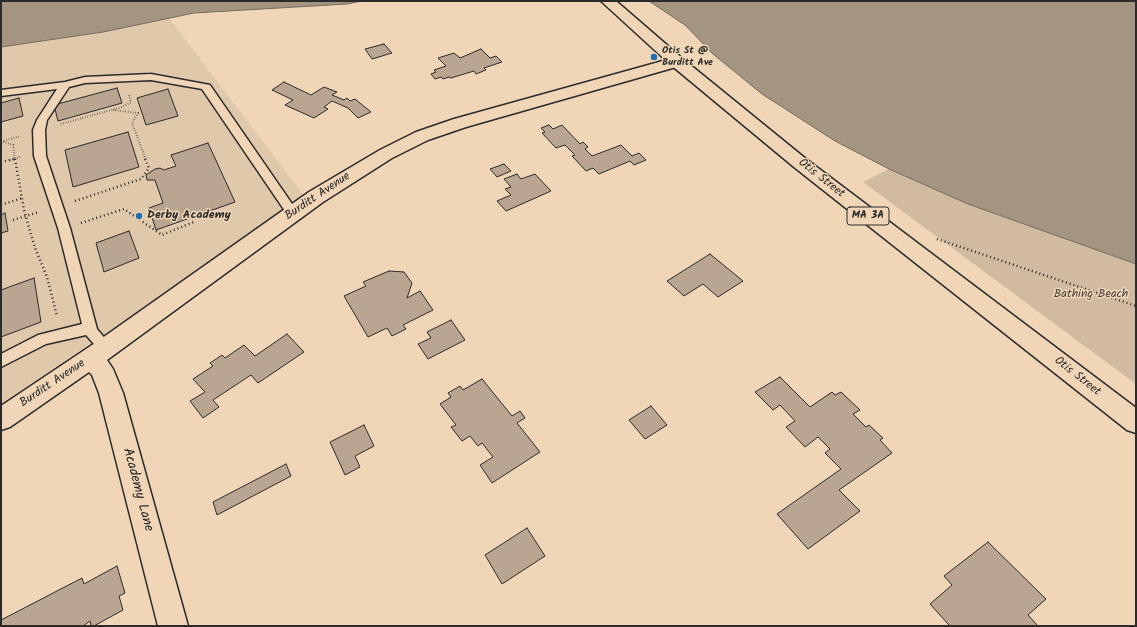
<!DOCTYPE html>
<html>
<head>
<meta charset="utf-8">
<style>
  body { margin:0 }
  #map { position:relative; width:1137px; height:627px; overflow:hidden; background:#f0d6b7; font-family:Kalam,sans-serif }
  canvas { display:block }
  .frame { position:absolute; inset:0; border:2px solid #2b2b2b; pointer-events:none }
</style>
</head>
<body>
<div id="map">
<canvas width="1137" height="627"></canvas>
<div class="frame"></div>
</div>
<script>
const g = document.querySelector('canvas').getContext('2d');
g.lineJoin = 'round';
function fillPath(path, color) { g.fillStyle = color; g.fill(path, 'evenodd'); }
const toPath = rows => new Path2D(rows.map(r => 'M' + r).join(''));
function trace(path, color, width, dash) { g.strokeStyle = color; g.lineWidth = width; g.lineCap = dash ? 'butt' : 'round'; g.setLineDash(dash || []); g.stroke(path); }
function label(font, color, halo, rows, align = 'center') {
  g.font = font + ' Kalam,sans-serif'; g.lineWidth = 3; g.setLineDash([]); g.textBaseline = 'middle'; g.strokeStyle = halo; g.fillStyle = color; for (const [text, x, y, turn = 0] of rows) {
    g.save(); g.translate(x, y); g.rotate((+turn || 0) * Math.PI / 180); g.textAlign = isNaN(turn) ? turn : align; if (halo) g.strokeText(text, 0, 0); g.fillText(text, 0, 0); g.restore();
  }
}
const built = toPath([
  [169,18,305,197,1,404,1,47,103,32]
]);
const green = toPath([
  [889,169,968,204,1136,264,1136,384,863,182]
]);
const water = toPath([
  [1,1,362,1,347,4,194,13,103,32,1,47,1,1],
  [649,1,1136,1,1136,264,968,204,889,169,835,141,762,94,713,54,685,25,649,1]
]);
const building = toPath([
  [384,44,392,53,372,59,365,49,384,44],
  [481,49,490,58,496,56,502,62,484,68,486,70,476,74,474,71,451,78,449,77,443,79,441,77,435,79,431,74,436,72,434,70,446,66,438,58,454,53,460,58,481,49],
  [284,82,311,95,324,87,337,92,332,95,344,100,347,98,350,101,355,99,371,112,358,118,348,108,332,101,324,107,328,109,314,118,285,105,293,100,272,90,284,82],
  [117,88,122,103,58,121,54,105,117,88],
  [168,89,178,116,146,125,137,98,168,89],
  [19,98,23,116,1,122,1,103,19,98],
  [549,125,553,129,562,125,580,144,583,142,588,147,585,149,592,156,621,145,632,156,639,153,646,160,634,165,630,161,599,174,593,168,586,171,572,156,575,155,565,145,556,148,542,133,545,132,541,128,549,125],
  [128,132,139,167,73,187,65,150,128,132],
  [208,143,235,202,156,230,149,208,163,203,155,180,147,180,146,175,155,169,160,168,164,170,176,166,171,155,208,143],
  [504,164,511,171,497,177,490,169,504,164],
  [517,174,521,179,535,174,551,191,506,211,497,201,511,195,505,189,511,187,504,179,517,174],
  [5,213,8,231,1,233,1,215,5,213],
  [129,231,139,258,104,272,96,243,129,231],
  [710,254,743,281,718,297,703,284,684,296,667,281,710,254],
  [389,271,404,272,412,283,407,298,420,291,433,310,403,325,406,329,392,336,387,328,368,337,344,296,366,286,363,282,389,271],
  [34,278,41,322,1,337,1,290,34,278],
  [451,320,465,340,428,359,418,344,431,338,427,332,451,320],
  [287,334,304,352,258,383,251,375,213,400,219,407,203,418,190,401,205,392,193,379,213,366,210,363,222,355,225,358,244,345,255,356,287,334],
  [780,377,810,407,832,392,835,395,841,392,860,410,853,414,866,427,869,425,883,438,880,440,892,453,839,490,860,511,808,549,777,514,841,469,825,453,830,449,818,437,805,447,786,427,795,421,780,405,773,410,755,392,780,377],
  [482,379,512,416,520,411,525,418,517,423,540,452,492,483,480,465,493,457,482,443,478,446,470,436,462,441,451,427,456,425,440,404,451,397,448,393,460,386,463,390,482,379],
  [651,406,667,425,645,439,629,420,651,406],
  [364,425,374,446,355,456,360,467,345,475,330,442,364,425],
  [286,464,291,476,217,515,213,502,286,464],
  [527,528,545,556,502,584,485,555,527,528],
  [988,542,1046,599,1028,615,1038,626,948,626,949,625,930,604,952,585,944,576,988,542],
  [117,566,125,593,119,596,123,610,94,626,91,626,90,621,83,626,1,626,1,620,82,578,84,584,117,566]
]);
const pathFar1 = toPath([
  [113,110,138,113,132,123,146,160],
  [61,124,122,107,131,102,129,95],
  [1,141,13,145,15,160],
  [4,141,20,136],
  [10,160,20,157]
]);
const path = toPath([
  [15,159,24,210,35,248,47,277,57,316],
  [1,162,14,159],
  [75,201,141,179,149,168,145,159],
  [1,205,22,198],
  [13,220,39,212],
  [81,223,124,209,162,235,196,221],
  [937,239,1136,306]
]);
const lane = toPath([
  [151,74,210,85,299,214,297,217,293,218,289,217,202,89,151,80,85,83,69,87,47,120,45,130,46,156,70,228,97,329,113,348,111,352,106,354,101,352,86,335,46,344,1,367,1,354,38,335,82,324,58,228,34,156,33,130,37,120,57,89,1,96,1,90,65,82,85,77,151,74]
]);
const street = toPath([
  [677,57,683,59,685,62,683,65,466,127,428,140,392,158,323,202,107,360,113,369,123,393,188,626,158,626,99,393,92,375,89,372,10,427,1,430,1,406,98,341,309,192,380,150,416,132,454,119,677,57]
]);
const primary = toPath([
  [601,1,616,1,683,59,806,159,1136,408,1136,433,1127,430,794,167,671,65,601,1]
]);
const markers = [
  [654,57,4,"#1f6fb2"],
  [139,216,4,"#1f6fb2"]
];
const farPoinames = [
  ["Otis St @",662,51],
  ["Burditt Ave",662,63]
];
const shields = [
  [868,216,42]
];
const shieldNames = [
  ["MA 3A",868,216]
];
const streetNames = [
  ["Otis Street",821,179,38],
  ["Burditt Avenue",318,197,-34],
  ["Otis Street",1077,377,38],
  ["Burditt Avenue",53,384,-34]
];
const poiNames = [
  ["Derby Academy",147,216]
];
const parkNames = [
  ["Bathing Beach",1091,295]
];
const nearStreetnames = [
  ["Academy Lane",137,490,75]
];
fillPath(built, '#e0c8ab');
fillPath(green, '#d0baa0');
fillPath(water, '#a49581');
trace(water, '#746b5f', 1);
fillPath(building, '#baa690');
trace(building, '#2b2b2b', 1);
trace(lane, '#2b2b2b', 3);
trace(street, '#2b2b2b', 3);
trace(primary, '#2b2b2b', 3);
trace(pathFar1, '#2b2b2b', 2, [0.5, 2]);
trace(path, '#2b2b2b', 2.5, [1, 3]);
fillPath(lane, '#f0d6b7');
fillPath(street, '#f0d6b7');
fillPath(primary, '#f0d6b7');
for (const [x, y, r, color] of markers) { const dot = new Path2D(); dot.arc(x, y, r, 0, 2 * Math.PI); g.fillStyle = color; g.fill(dot); trace(dot, '#f0d6b7', 1.5); }
label('bold 10px', '#2b2b2b', '#f0d6b7', farPoinames, 'left');
for (const [x, y, w] of shields) { const box = new Path2D(); box.roundRect(x - w / 2, y - 9, w, 18, 3); g.fillStyle = '#f0d6b7'; g.fill(box); trace(box, '#2b2b2b', 1); }
label('bold 11px', '#2b2b2b', null, shieldNames);
label('12px', '#2b2b2b', '#f0d6b7', streetNames);
label('bold 12px', '#2b2b2b', '#f0d6b7', poiNames, 'left');
label('12px', '#44403d', '#f0d6b7', parkNames);
label('14px', '#2b2b2b', '#f0d6b7', nearStreetnames);
</script>
</body>
</html>
